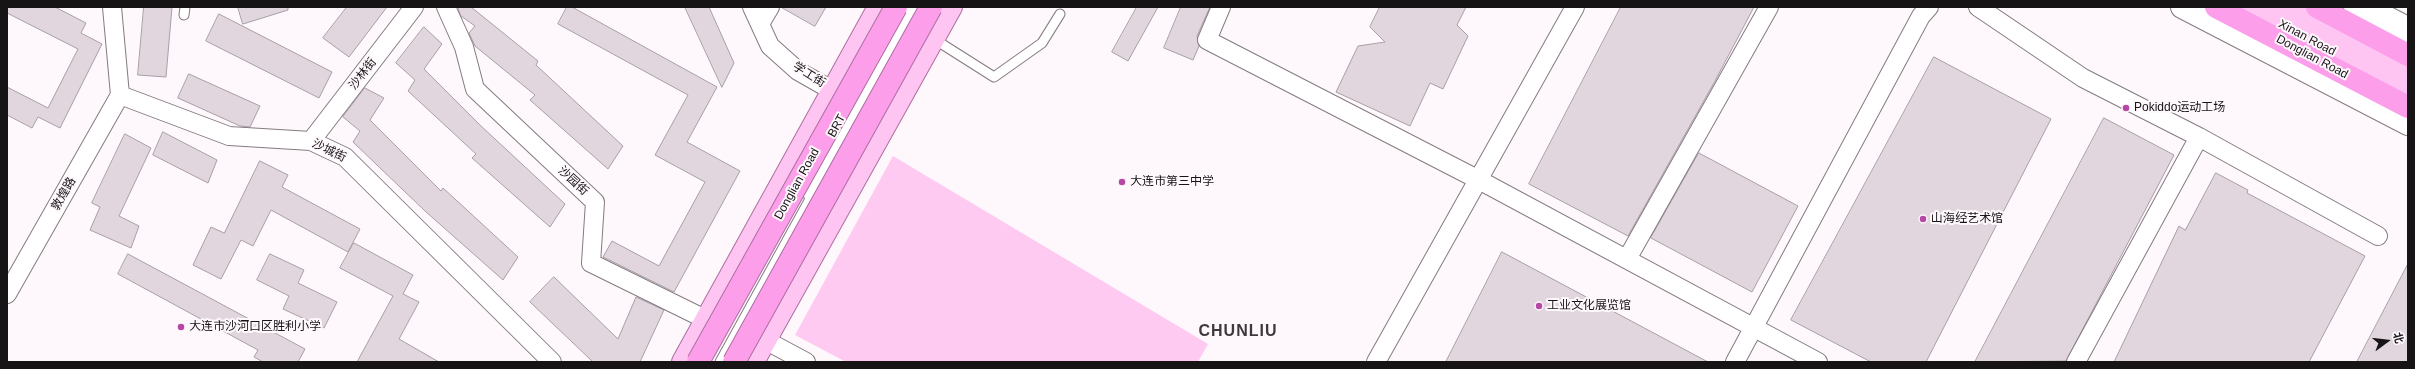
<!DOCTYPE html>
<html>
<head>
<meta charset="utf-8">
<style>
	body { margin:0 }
	#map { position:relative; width:2415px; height:369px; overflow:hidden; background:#fef8fc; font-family:Helvetica,"Noto Sans SC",sans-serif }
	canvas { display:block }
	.frame { position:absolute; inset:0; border:8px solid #171416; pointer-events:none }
	.north { position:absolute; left:2367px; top:321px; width:40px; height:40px; -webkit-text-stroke:3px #fef8fc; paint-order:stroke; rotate:75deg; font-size:11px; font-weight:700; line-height:16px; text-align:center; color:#171416 }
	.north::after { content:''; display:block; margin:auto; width:14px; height:18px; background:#171416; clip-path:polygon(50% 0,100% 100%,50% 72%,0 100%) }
</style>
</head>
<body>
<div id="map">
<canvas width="2415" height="369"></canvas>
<div class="frame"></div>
<div class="north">北</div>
</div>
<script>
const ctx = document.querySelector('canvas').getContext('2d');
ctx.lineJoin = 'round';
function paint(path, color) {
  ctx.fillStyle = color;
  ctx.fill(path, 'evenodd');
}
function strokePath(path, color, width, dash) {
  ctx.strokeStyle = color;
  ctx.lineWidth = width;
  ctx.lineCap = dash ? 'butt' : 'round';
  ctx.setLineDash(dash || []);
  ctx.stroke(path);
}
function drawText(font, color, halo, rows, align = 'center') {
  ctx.font = font + ' Helvetica,"Noto Sans SC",sans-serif';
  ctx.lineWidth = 4;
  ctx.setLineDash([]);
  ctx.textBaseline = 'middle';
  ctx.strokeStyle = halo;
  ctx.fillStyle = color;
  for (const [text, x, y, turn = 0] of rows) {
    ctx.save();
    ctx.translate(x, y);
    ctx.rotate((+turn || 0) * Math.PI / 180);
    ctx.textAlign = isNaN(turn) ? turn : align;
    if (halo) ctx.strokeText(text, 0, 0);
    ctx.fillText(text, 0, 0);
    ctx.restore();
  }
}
paint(new Path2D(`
	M 893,156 L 1208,344 L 1198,362 L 846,362 L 795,335 Z`), '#fecaf2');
const building = new Path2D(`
	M 7,7 L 55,7 L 86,23 L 81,33 L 102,44 L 60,128 L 38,117 L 32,128 L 7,115 L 7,87 L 48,108 L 78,49 L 7,13 Z
	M 144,7 L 172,7 L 166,77 L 138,75 Z
	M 238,7 L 288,7 L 288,10 L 243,24 Z
	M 347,7 L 387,7 L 349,57 L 323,38 Z
	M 458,7 L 471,7 L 538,61 L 536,65 L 623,146 L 608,169 L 530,100 L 535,95 L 475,46 L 469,33 L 475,26 L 461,16 Z
	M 567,7 L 572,7 L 717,87 L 687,142 L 740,171 L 674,292 L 603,257 L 612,241 L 659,266 L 705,182 L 655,155 L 688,95 L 558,24 Z
	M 685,7 L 709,7 L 734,63 L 722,87 Z
	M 781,7 L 826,7 L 815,26 Z
	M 1137,7 L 1158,7 L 1128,61 L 1112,52 Z
	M 1181,7 L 1210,7 L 1197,36 L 1199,46 L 1193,60 L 1164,48 Z
	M 1380,7 L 1466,7 L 1457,25 L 1468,36 L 1443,89 L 1430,83 L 1410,126 L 1336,92 L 1358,46 L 1385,42 L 1370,27 Z
	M 1621,7 L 1754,7 L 1715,81 L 1628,236 L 1529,184 Z
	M 219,14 L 332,72 L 319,98 L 206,41 Z
	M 424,27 L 442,44 L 424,69 L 481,126 L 565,204 L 550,227 L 472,158 L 476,154 L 408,91 L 415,80 L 396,63 Z
	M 1934,57 L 2051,119 L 1926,362 L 1871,362 L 1791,320 Z
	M 189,74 L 260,106 L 250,127 L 240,126 L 178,98 Z
	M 365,88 L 384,98 L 370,120 L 441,191 L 443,188 L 518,257 L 503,280 L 425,211 L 353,142 L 360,131 L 343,117 Z
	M 2104,118 L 2174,155 L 2066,361 L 1975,362 Z
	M 163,132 L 217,160 L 208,183 L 153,155 Z
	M 125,134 L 151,148 L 119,216 L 139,226 L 131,248 L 90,230 L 100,207 L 92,203 Z
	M 1699,153 L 1798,206 L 1752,292 L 1651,238 Z
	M 260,161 L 288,175 L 282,187 L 360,229 L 348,252 L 271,210 L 253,246 L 241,240 L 221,279 L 193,265 L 211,227 L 224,233 Z
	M 2216,173 L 2248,190 L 2247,193 L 2365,256 L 2309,362 L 2114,362 L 2179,226 L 2185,230 Z
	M 354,243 L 413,275 L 403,294 L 419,302 L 399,339 L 439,362 L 357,362 L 393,296 L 340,268 Z
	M 1502,252 L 1708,362 L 1446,362 Z
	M 128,254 L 305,349 L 298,362 L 263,362 L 254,357 L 258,350 L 118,274 Z
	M 270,254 L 304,270 L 298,283 L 337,302 L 324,328 L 283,309 L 289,296 L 257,280 Z
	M 2408,264 L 2408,362 L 2357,362 Z
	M 554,277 L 618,339 L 636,297 L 664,310 L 640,362 L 593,362 L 530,302 Z`);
paint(building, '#e1d6de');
strokePath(building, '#a89ea5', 1);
const lane = new Path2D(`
	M 2381,7 L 2408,21
	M 184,15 L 185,7
	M 934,39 L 994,77 L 1042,43 L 1060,14
	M 807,194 L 909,7
	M 720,362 L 916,7`);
const street = new Path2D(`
	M 112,7 L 120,95 L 229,136 L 311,141 L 345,157 L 552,362
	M 446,7 L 464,47 L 475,89 L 595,202 L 591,263 L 707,320
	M 752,7 L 770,46 L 798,71 L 856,104 L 883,122
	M 1221,7 L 1207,40 L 1479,180 L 1818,362
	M 1978,7 L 2083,78 L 2199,137 L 2378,236
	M 760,24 L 770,7
	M 311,141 L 414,7
	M 1627,259 L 1769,7
	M 7,294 L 120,95
	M 765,340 L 806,362
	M 1376,362 L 1575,7
	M 1735,362 L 1921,16 L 1929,7
	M 2076,362 L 2199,137`);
const secondary = new Path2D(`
	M 2182,7 L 2408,124
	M 2355,7 L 2408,35`);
const primary = new Path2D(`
	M 2249,7 L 2408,91
	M 2283,7 L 2408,73
	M 683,362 L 879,7
	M 753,362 L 951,7`);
const highway = new Path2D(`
	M 2216,7 L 2408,107
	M 2317,7 L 2408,55`);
strokePath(lane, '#857b82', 11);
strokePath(street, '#857b82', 20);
strokePath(secondary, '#857b82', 24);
strokePath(primary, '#ac6ea0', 24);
strokePath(highway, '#ac6ea0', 24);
strokePath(lane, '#fff', 9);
strokePath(street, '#fff', 18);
strokePath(secondary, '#fff', 22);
strokePath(primary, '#fec5f2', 22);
strokePath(highway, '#fd9eea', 22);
const highwayBridge = new Path2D(`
	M 698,362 L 896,7
	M 734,362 L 931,7`);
strokePath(highwayBridge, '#ac6ea0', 24, []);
strokePath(highwayBridge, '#fd9eea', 22);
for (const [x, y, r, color] of [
	[2126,108,4,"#b647a5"],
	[1122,182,4,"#b647a5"],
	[1923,219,4,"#b647a5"],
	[1539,306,4,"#b647a5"],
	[181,327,4,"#b647a5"]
]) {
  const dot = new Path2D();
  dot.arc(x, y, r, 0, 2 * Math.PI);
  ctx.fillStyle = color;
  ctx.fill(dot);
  strokePath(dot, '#fef8fc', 1.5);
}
drawText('12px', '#171416', '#fef8fc', [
	["Xinan Road",2307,38,28],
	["Donglian Road",2312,57,28],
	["沙林街",363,74,-52],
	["学工街",809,75,32],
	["BRT",837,126,-61],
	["沙城街",329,151,26],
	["沙园街",573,181,43],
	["Donglian Road",797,184,-61],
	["敦煌路",64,194,-60]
]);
drawText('12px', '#171416', '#fef8fc', [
	["Pokiddo运动工场",2134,108],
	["大连市第三中学",1130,182],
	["山海经艺术馆",1931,219],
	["工业文化展览馆",1547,306],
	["大连市沙河口区胜利小学",189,327]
], 'left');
ctx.letterSpacing = '1px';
drawText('bold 16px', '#40383e', '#fef8fc', [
	["CHUNLIU",1238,332]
]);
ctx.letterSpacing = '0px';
</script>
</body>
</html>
